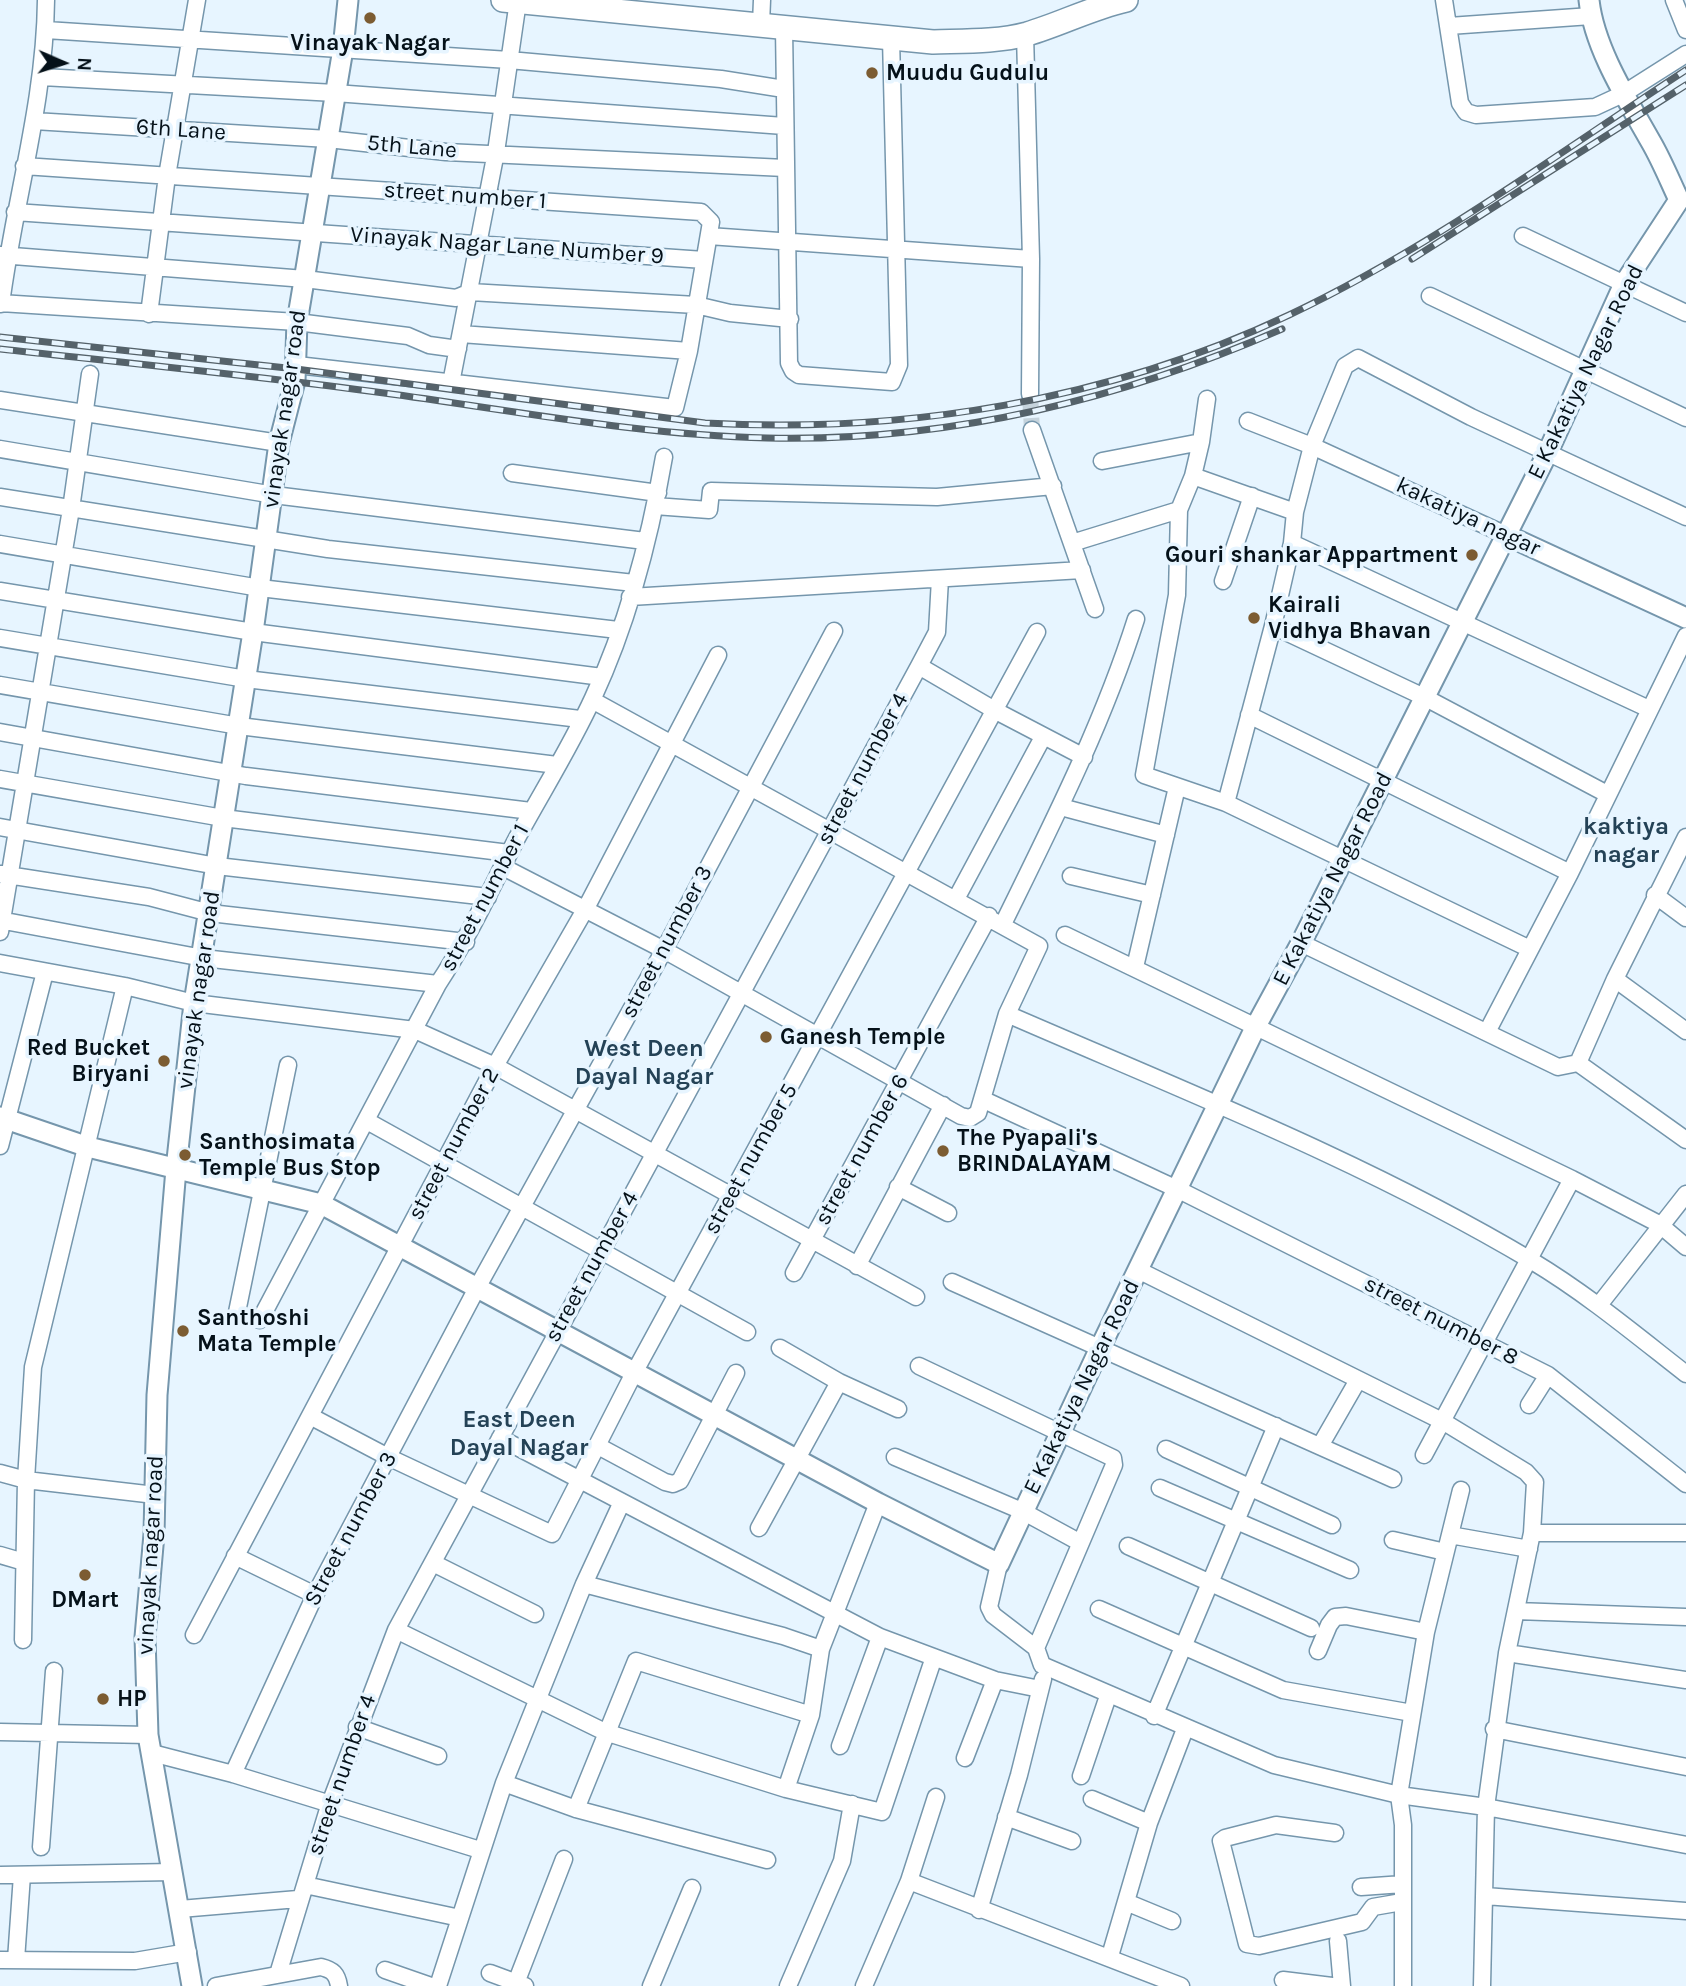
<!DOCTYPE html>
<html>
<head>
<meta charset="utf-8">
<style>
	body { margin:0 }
	#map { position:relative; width:1686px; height:1986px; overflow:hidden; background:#e7f5ff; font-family:Karla,sans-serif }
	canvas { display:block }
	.north { position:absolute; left:28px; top:28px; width:70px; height:70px; -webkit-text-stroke:5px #e7f5ff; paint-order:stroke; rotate:93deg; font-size:19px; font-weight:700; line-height:28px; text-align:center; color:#051119 }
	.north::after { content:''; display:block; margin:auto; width:24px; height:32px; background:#051119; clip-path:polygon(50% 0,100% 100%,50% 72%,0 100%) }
</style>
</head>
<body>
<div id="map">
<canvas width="1686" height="1986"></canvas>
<div class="north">N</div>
</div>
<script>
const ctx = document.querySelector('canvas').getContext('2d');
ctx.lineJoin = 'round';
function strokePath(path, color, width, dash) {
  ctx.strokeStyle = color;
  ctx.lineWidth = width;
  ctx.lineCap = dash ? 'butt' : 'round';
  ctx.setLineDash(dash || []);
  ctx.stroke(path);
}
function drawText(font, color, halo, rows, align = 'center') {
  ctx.font = font + ' Karla,sans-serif';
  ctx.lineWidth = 7;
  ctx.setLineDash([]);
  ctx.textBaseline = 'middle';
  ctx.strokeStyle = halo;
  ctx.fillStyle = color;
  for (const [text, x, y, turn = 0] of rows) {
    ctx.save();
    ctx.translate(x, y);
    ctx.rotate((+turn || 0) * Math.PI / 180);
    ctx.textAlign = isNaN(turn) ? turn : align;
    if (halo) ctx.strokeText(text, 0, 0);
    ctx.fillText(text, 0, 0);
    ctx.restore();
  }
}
strokePath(new Path2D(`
	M 1030,394 L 1032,430`), '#c5d3dc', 16, [16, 8]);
const minor = new Path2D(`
	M 1444,0 L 1460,103 L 1466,112 L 1476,115 L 1595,107 L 1623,94 L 1686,54
	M 1674,0 L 1686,30
	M 761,24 L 762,0
	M 1449,26 L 1591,16
	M 784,28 L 789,363 L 793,371 L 799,375 L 892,382 L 899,365 L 891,38
	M 46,30 L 509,60 L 721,79 L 784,89
	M 1025,34 L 1031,259 L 1030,394
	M 42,77 L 335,93 L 784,126
	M 34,121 L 328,139 L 446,152 L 785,168
	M 24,166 L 701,212 L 711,222 L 689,351 L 675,408 L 297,365
	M 15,212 L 704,260
	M 709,236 L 1031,259
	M 1523,236 L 1686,313
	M 0,255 L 305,279 L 456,298 L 470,292 L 696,305 L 730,313 L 790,319
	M 1430,296 L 1686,418
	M 0,303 L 297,322 L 408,336 L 429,345 L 458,349
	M 1,304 C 14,202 45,103 46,0
	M 149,314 L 167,176 L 197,0
	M 461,334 L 689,351
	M 451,383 L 496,152 L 518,1
	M 0,400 L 279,443
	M 1248,421 L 1312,446 L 1506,535
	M 1032,430 L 1095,609
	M 1201,442 L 1207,399
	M 0,449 L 274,495 L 645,541
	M 1102,461 L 1201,442 L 1193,476 L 1179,510 L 1177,595 L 1144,775 L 1226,803 L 1530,949
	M 512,473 L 658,493
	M 1193,476 L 1295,512
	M 0,497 L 328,549 L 634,583
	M 655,506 L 709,510 L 711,491 L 937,497 L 1053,486
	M 1072,543 L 1179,510
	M 1292,543 L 1649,709
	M 0,544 L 260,588 L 618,630
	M 1223,581 L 1252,496
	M 0,591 L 253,632 L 602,677
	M 630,597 L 1082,570
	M 1273,626 L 1424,697 L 1607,794
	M 0,638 L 246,679 L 580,719
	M 919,666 L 996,711 L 1084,757
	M 0,685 L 239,726 L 557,765
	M 1249,715 L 1570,873
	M 0,732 L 246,776 L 531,811
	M 0,779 L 223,818 L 509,853
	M 1226,803 L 1273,626 L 1292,543 L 1295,512 L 1312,446 L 1345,366 L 1358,358 L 1471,417 L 1686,517
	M 1061,807 L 1166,835
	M 0,827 L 217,866 L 488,897
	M 503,867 L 664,950 L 961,1116 L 970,1118 L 978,1113 L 1007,1014 L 1039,946 L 592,700
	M 1,874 L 149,897 L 210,913 L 466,942
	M 1071,876 L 1152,895
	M 1655,895 L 1686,918
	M 956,899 L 1043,737
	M 0,920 L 203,958 L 438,984
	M 1003,924 C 1052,824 1102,726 1136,619
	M 0,932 L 71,509 L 90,374
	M 1065,935 L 1572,1179 L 1659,1224 L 1686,1247
	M 1301,943 L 1558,1067 L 1578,1063 L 1686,1140
	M 0,963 L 125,986 L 194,1003 L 415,1030 L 495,1066 L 916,1297
	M 1135,967 L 1177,787
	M 1615,979 L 1686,1031
	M 1007,1014 C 1184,1091 1366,1162 1532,1261 C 1587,1294 1636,1335 1686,1374
	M 1487,1032 L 1570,873 L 1686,636
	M 1578,1063 L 1615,979 L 1686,837
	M 984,1100 L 1177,1189 L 1548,1375 L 1686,1484
	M 367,1121 L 747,1332
	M 0,1146 L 45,972
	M 898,1187 L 948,1213
	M 857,1266 L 943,1105
	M 1138,1270 L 1444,1422 L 1526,1472 L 1535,1482 L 1532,1533 L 1507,1653 L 1486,1807 L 1482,1986
	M 794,1273 L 989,916
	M 952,1282 L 1393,1479
	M 1599,1305 L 1686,1194
	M 236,1317 L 288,1065
	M 260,1320 L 438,984 C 469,937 491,888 517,838 C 542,792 571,746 593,698 C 628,623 650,538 664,457
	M 780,1348 L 839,1382
	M 919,1366 L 1113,1458 L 1114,1465 L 1036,1648
	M 1529,1405 L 1548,1375
	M 310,1416 L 388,1457 L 552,1534 L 634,1373 L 1037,632
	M 500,1438 L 880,1637 L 995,1680 L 1040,1689
	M 598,1446 L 665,1482 L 673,1484 L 680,1481 L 736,1373
	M 1320,1446 L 1358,1380
	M 1166,1449 L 1332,1525
	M 1424,1455 L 1572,1179
	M 895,1457 L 1022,1511 L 1079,1542
	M 0,1473 L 26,1480 L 155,1495
	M 1160,1488 L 1350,1570
	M 759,1528 L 839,1382 L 898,1409
	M 1532,1533 L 1686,1533
	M 1450,1535 L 1529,1549
	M 1393,1540 L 1445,1552
	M 1128,1546 L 1311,1628
	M 0,1555 L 24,1562
	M 235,1556 L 315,1595
	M 433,1563 L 535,1614
	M 999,1564 L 989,1607 L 993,1615 L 1036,1648 L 1042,1665 L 1274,1765 L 1399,1795 L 1486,1807 L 1686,1845
	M 584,1584 L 783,1636 L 821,1649
	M 1099,1609 L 1283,1690 L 1412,1713
	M 1516,1611 L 1686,1617
	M 396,1630 L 605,1732 L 786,1789 L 882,1812 L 934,1657
	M 194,1635 L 495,1066 L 586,908 L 718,655
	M 23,1640 L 26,1480 L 33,1367 L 125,986
	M 1318,1651 L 1329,1625 L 1335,1617 L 1346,1616 L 1426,1632
	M 1507,1653 L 1686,1680
	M 1154,1716 L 1276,1426
	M 357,1727 L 438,1756
	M 1494,1729 L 1686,1767
	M 0,1732 L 148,1735
	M 840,1746 L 880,1637
	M 152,1753 L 233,1774 L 480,1850
	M 965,1758 L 995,1680
	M 233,1774 L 315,1595 L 477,1288 L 664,950 L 834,631
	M 1081,1776 L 1108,1696
	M 504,1783 L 576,1809 L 767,1860
	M 786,1789 L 811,1715 L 821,1649 L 878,1503
	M 1092,1799 L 1149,1823
	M 576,1809 L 636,1661 L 811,1715
	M 1006,1817 L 1072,1841
	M 1335,1833 L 1276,1825 L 1225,1838 L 1221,1841 L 1247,1944 L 1259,1946 L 1362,1922 L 1373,1907 L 1402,1902
	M 41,1847 L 54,1671
	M 0,1875 L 173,1872
	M 909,1881 L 1181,1986
	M 305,1885 L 460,1918
	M 1361,1887 L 1403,1884
	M 1485,1896 L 1686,1911
	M 1126,1902 L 1172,1921
	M 180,1909 L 298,1899
	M 979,1910 L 1019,1775 L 1043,1679
	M 1338,1941 L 1342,1986
	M 1110,1956 L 1149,1823 L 1185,1729
	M 0,1960 L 135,1961 L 188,1952
	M 16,1960 L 22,1875
	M 385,1970 L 431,1986
	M 490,1973 L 525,1986
	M 278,1974 L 329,1806 L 396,1630 L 919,666 L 937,632 L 940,579
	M 1283,1980 L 1332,1986
	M 516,1983 L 564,1859
	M 216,1986 L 321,1967 C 333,1970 337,1974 339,1986
	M 438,1986 L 504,1783 L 584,1584 L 621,1504
	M 651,1986 L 692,1888
	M 788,1986 L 842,1861 L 852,1804
	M 864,1986 L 909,1881 L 936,1797
	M 1403,1986 L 1403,1825 L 1399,1795 L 1426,1632 L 1461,1490`);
const tertiary = new Path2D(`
	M 1506,535 L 1686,618
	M 0,1117 L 88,1147 L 321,1204 L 878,1503 L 999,1564 L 1099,1350 L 1256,1026 L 1301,943 L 1548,452 L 1624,284 L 1679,200 C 1670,181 1662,161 1651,142 C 1628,101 1594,48 1589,0
	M 192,1986 L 148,1735 L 145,1637 L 154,1534 L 157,1395 L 176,1169 L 194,1003 L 253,632 L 279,443 L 295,381 L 297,322 L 343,49 L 348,0`);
const secondary = new Path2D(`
	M 503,0 L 933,42 C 964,41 997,42 1027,34 C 1061,24 1091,8 1126,0`);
strokePath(minor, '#7596ac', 19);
strokePath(tertiary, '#7596ac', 23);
strokePath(secondary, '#7596ac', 26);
strokePath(minor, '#fff', 16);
strokePath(tertiary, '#fff', 19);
strokePath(secondary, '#fff', 23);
const rail = new Path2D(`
	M 1412,259 L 1686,85
	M 0,337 L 296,369 L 705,423 C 905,434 1107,401 1289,315 C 1429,249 1557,154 1686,70
	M 0,349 C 128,363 256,376 384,393 C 511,410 639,435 767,438 C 946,442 1120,400 1282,329`);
strokePath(rail, '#55626a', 7);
strokePath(rail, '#e7f5ff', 4.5, [13]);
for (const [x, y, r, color] of [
	[370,18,7,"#7c5c32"],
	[872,73,7,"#7c5c32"],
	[1472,555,7,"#7c5c32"],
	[1254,618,7,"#7c5c32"],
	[766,1037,7,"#7c5c32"],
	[164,1061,7,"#7c5c32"],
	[943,1151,7,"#7c5c32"],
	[185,1155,7,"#7c5c32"],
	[183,1331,7,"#7c5c32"],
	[85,1575,7,"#7c5c32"],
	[103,1699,7,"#7c5c32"]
]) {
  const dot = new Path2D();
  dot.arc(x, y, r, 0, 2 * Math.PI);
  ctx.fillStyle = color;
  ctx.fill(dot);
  strokePath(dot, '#e7f5ff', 2.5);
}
drawText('bold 23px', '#051119', '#e7f5ff', [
	["Vinayak Nagar",370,43,"center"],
	["Muudu Gudulu",886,73],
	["Gouri shankar Appartment",1458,555,"right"],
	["Kairali",1268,605],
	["Vidhya Bhavan",1268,631],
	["Ganesh Temple",780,1037],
	["Red Bucket",150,1048,"right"],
	["Biryani",150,1074,"right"],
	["The Pyapali's",957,1138],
	["BRINDALAYAM",957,1164],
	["Santhosimata",199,1142],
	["Temple Bus Stop",199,1168],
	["Santhoshi",197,1318],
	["Mata Temple",197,1344],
	["DMart",85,1600,"center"],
	["HP",117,1699]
], 'left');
drawText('23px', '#051119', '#e7f5ff', [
	["6th Lane",181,130,4],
	["5th Lane",412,147,5],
	["street number 1",465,196,4],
	["Vinayak Nagar Lane Number 9",507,246,4],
	["E Kakatiya Nagar Road",1586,372,-64],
	["vinayak nagar road",285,409,-82],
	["kakatiya nagar",1468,517,25],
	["street number 4",863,769,-62],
	["E Kakatiya Nagar Road",1333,879,-63],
	["street number 1",485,898,-62],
	["street number 3",667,942,-62],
	["vinayak nagar road",199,990,-82],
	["street number 2",454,1144,-62],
	["street number 6",862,1150,-61],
	["street number 5",751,1159,-61],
	["street number 4",592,1267,-61],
	["street number 8",1441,1321,27],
	["E Kakatiya Nagar Road",1082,1387,-64],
	["Street number 3",351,1529,-62],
	["vinayak nagar road",151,1555,-87],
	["street number 4",342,1775,-71]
]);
drawText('bold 24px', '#244256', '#e7f5ff', [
	["kaktiya",1626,827],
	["nagar",1626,855],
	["West Deen",644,1049],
	["Dayal Nagar",644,1077],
	["East Deen",519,1420],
	["Dayal Nagar",519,1448]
]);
</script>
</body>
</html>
